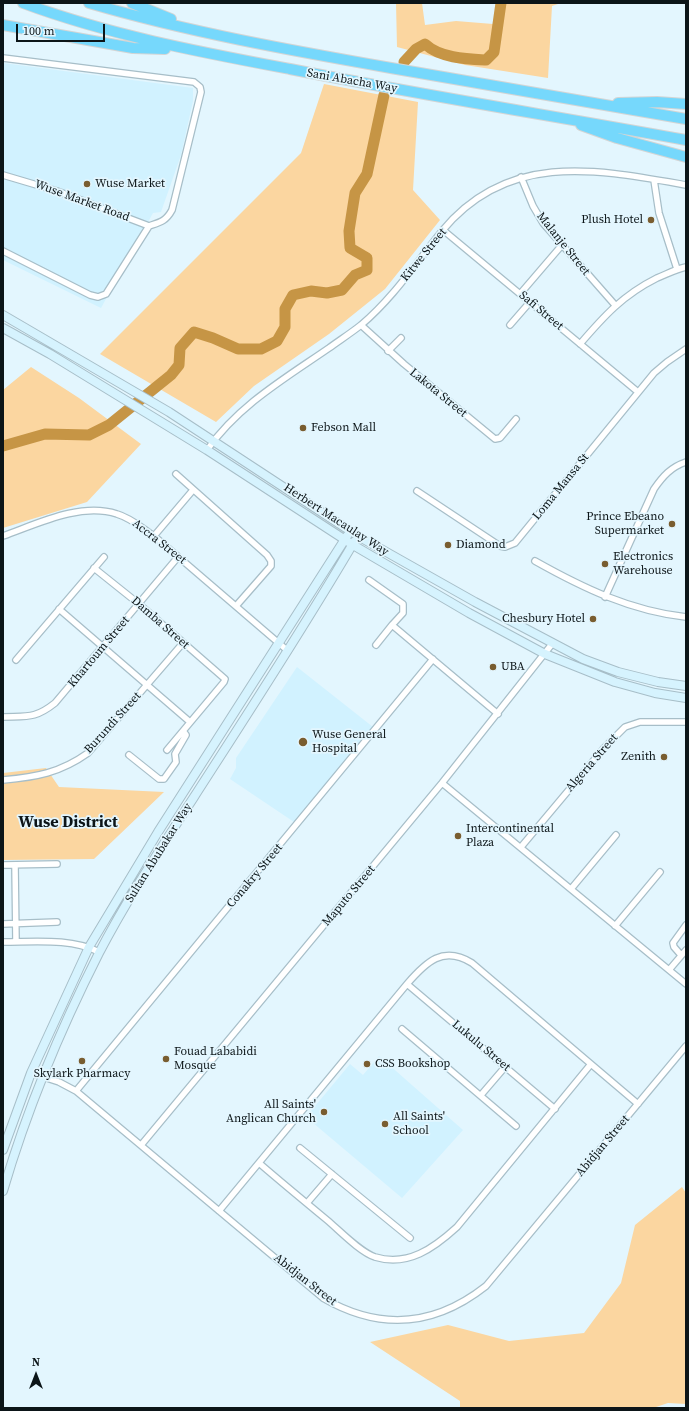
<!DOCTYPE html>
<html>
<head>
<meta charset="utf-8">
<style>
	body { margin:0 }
	#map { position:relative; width:689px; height:1411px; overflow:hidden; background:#e3f6fe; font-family:"Source Serif 4",serif }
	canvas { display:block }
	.frame { position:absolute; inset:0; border:4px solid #0c1518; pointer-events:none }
	.north { position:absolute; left:16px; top:1355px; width:40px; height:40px; -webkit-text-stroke:3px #e3f6fe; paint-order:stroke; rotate:0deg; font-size:11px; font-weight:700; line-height:16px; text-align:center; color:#0c1518 }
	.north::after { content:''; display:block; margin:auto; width:14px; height:18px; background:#0c1518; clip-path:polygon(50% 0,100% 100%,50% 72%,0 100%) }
	.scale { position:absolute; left:16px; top:24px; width:89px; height:18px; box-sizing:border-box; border:2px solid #0c1518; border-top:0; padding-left:5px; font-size:12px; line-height:14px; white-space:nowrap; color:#0c1518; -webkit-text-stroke:3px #e3f6fe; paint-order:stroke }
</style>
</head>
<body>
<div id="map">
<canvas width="689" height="1411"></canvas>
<div class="frame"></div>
<div class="north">N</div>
<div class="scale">100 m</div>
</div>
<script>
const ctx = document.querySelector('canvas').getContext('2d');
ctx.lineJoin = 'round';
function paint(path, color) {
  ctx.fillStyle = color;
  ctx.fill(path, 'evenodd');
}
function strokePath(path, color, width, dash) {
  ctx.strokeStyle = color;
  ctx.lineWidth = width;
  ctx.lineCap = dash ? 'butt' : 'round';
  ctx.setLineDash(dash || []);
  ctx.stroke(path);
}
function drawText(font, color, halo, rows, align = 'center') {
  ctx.font = font + ' "Source Serif 4",serif';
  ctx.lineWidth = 3.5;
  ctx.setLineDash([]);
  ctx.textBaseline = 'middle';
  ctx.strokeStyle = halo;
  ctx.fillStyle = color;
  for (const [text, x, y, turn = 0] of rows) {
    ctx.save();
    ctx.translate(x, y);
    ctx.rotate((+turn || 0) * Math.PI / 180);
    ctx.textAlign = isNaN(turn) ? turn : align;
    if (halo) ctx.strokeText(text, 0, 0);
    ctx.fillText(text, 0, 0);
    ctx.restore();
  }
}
paint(new Path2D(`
	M 3,63 L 193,88 L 193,101 L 181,155 L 161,212 L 153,213 L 101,308 L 3,260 Z
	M 297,667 L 373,727 L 294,822 L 230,779 L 236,768 L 236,758 Z
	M 379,1056 L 463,1130 L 402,1198 L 306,1117 L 350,1064 L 363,1075 Z`), '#d1f2ff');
paint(new Path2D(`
	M 396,3 L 422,3 L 425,25 L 456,21 L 493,24 L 498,3 L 561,3 L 552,6 L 548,78 L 465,65 L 397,47 Z
	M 324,84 L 418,102 L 413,190 L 440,220 L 385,289 L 329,334 L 254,386 L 216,422 L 100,354 L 301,153 Z
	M 31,367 L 79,398 L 141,444 L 87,502 L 3,528 L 3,390 Z
	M 46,768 L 59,787 L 164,792 L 94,859 L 3,860 L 3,773 Z
	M 682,1187 L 686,1193 L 686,1404 L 668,1403 L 653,1408 L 460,1408 L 460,1401 L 370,1342 L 448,1325 L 509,1341 L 584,1333 L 621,1283 L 635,1225 Z`), '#fbd6a0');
strokePath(new Path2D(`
	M 404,62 L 416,49 L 425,44 C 440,58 466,59 486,60 L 494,52 L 501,3
	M 3,446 L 45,434 L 89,435 L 109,425 L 171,375 L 179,365 L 180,348 L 194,332 L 213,338 L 238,349 L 261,349 L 277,341 L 285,327 L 285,309 L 293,295 L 311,291 L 327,293 L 342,290 L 355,275 L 367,270 L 367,258 L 350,248 L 349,231 L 355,193 L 367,174 L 384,95`), '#c69545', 11);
const street = new Path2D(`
	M 3,58 L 194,82 L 200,87 L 201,92 L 172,210 C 166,221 161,222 149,226 L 57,191 L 3,175
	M 521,177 L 533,206 L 543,223 L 615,305
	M 654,180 L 659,213 L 677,269
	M 443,230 L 638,392
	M 3,251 L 90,295 L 98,297 L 106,294 L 149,226
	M 520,294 L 562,245
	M 361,325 L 404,364 L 495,439 L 500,438 L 516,419
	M 510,325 L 530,302
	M 580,344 C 604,316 623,295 657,278 C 667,274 676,269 686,267
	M 388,351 L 401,338
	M 207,450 C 239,405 284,379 329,348 C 340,340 351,333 361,325 C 393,298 416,263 442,231 C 508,151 596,169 686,185
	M 176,474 L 267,555 L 271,561 L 271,566 L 236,606
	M 417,491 L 500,546 L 505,547 L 515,543 L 654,373 L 667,362 L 686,349
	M 3,536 C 37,524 80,502 117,514 C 131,518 142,528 154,536 L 288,651
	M 154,536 L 193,490
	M 535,561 C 583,588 631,611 686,617
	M 94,568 L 139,604 L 225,679 L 224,682 L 167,750
	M 369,580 L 403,604 L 403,613 L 392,625
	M 605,597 L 654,489 C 663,476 671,467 686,462
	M 59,609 L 190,722
	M 376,645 L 392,625 L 498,714
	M 16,660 L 104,557
	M 3,717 C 27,716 35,719 55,703 L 178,557
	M 129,755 L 159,779 L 164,779 L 176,762 L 175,754 L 186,735 L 183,731
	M 3,780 C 36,777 60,773 88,753 L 183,643
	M 442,783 L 686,984
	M 521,847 L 604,748 L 625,727 L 640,722 L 686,722
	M 3,865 L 57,864
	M 15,865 L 16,942
	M 571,889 L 616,835
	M 3,924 L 57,922
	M 615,926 L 660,872
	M 3,942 C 35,942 71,938 99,952
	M 681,955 L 674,947 L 673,943 L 686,925
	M 669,970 L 686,950
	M 407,984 L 555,1109
	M 402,1029 L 516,1126
	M 31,1073 L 59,1082 L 76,1091 L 323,1298 C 380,1331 434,1327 486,1286 L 686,1046
	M 76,1091 L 433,659
	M 481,1095 L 505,1067
	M 142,1144 L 442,783 L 552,644
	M 300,1148 L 410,1238
	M 259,1163 C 281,1182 304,1201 327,1220 C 340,1231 360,1252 375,1257 C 408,1267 434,1248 457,1227 L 591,1064
	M 307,1203 L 332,1174
	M 219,1211 L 407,984 C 426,962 443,945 472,963 L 638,1104`);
const secondary = new Path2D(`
	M 3,315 L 169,412 L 358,536 L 475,602 L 583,659 L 618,672 L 658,682 L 686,686
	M 3,328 L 50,354 L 207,450 L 353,545 L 469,613 L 545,654 L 615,682 L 655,693 L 686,698
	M 3,1150 L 31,1073 L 89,947 L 158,832 L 347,536
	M 3,1191 C 27,1109 60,1030 99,953 C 127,899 161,848 194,797 C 248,713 303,629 354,542`);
const highway = new Path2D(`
	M 23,3 C 109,35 200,52 290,69 C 422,95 554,116 686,140
	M 89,3 C 188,32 289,50 391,68 C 489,85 588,102 686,119
	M 132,3 L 171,19
	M 3,25 L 133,48 L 165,49
	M 618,103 L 657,102 L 686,104
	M 581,125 L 617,138 L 686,157`);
strokePath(street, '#a7bec8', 8);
strokePath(secondary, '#a7bec8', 10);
strokePath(highway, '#d3d5d5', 12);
strokePath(street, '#fff', 5.5);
strokePath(secondary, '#d6f3fe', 8);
strokePath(highway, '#76d8fc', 10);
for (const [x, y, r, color] of [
	[87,184,4,"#795d30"],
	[651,220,4,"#795d30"],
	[303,428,4,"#795d30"],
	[672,524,4,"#795d30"],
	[448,545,4,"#795d30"],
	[605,564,4,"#795d30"],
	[593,619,4,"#795d30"],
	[493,667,4,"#795d30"],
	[303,742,5,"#795d30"],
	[664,757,4,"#795d30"],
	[458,836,4,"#795d30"],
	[166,1059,4,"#795d30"],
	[82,1061,4,"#795d30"],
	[367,1064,4,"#795d30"],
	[324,1112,4,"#795d30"],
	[385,1124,4,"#795d30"]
]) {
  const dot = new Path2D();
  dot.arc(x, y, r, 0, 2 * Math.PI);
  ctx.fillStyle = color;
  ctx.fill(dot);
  strokePath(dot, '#e3f6fe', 1.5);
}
drawText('12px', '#0c1518', '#e3f6fe', [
	["Sani Abacha Way",352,81,10],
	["Wuse Market Road",82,201,20],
	["Malanje Street",563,244,51],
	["Kitwe Street",424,255,-51],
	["Safi Street",541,311,40],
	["Lakota Street",438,393,39],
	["Loma Mansa St",561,487,-51],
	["Herbert Macaulay Way",336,520,33],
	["Accra Street",159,542,38],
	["Damba Street",160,623,41],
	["Khartoum Street",99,652,-50],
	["Burundi Street",113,723,-48],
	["Algeria Street",592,763,-49],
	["Sultan Abubakar Way",159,853,-58],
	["Conakry Street",255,876,-50],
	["Maputo Street",349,896,-50],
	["Lukulu Street",481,1046,40],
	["Abidjan Street",603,1146,-50],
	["Abidjan Street",305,1280,38]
]);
drawText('12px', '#0c1518', '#e3f6fe', [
	["Wuse Market",95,184],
	["Plush Hotel",643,220,"right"],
	["Febson Mall",311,428],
	["Prince Ebeano",664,517,"right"],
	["Supermarket",664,531,"right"],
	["Diamond",456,545],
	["Electronics",613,557],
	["Warehouse",613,571],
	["Chesbury Hotel",585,619,"right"],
	["UBA",501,667],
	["Wuse General",312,735],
	["Hospital",312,749],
	["Zenith",656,757,"right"],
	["Intercontinental",466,829],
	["Plaza",466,843],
	["Fouad Lababidi",174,1052],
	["Mosque",174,1066],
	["CSS Bookshop",375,1064],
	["Skylark Pharmacy",82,1074,"center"],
	["All Saints'",316,1105,"right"],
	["Anglican Church",316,1119,"right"],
	["All Saints'",393,1117],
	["School",393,1131]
], 'left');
drawText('bold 16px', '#0c1518', '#e3f6fe', [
	["Wuse District",68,823]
]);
</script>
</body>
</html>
